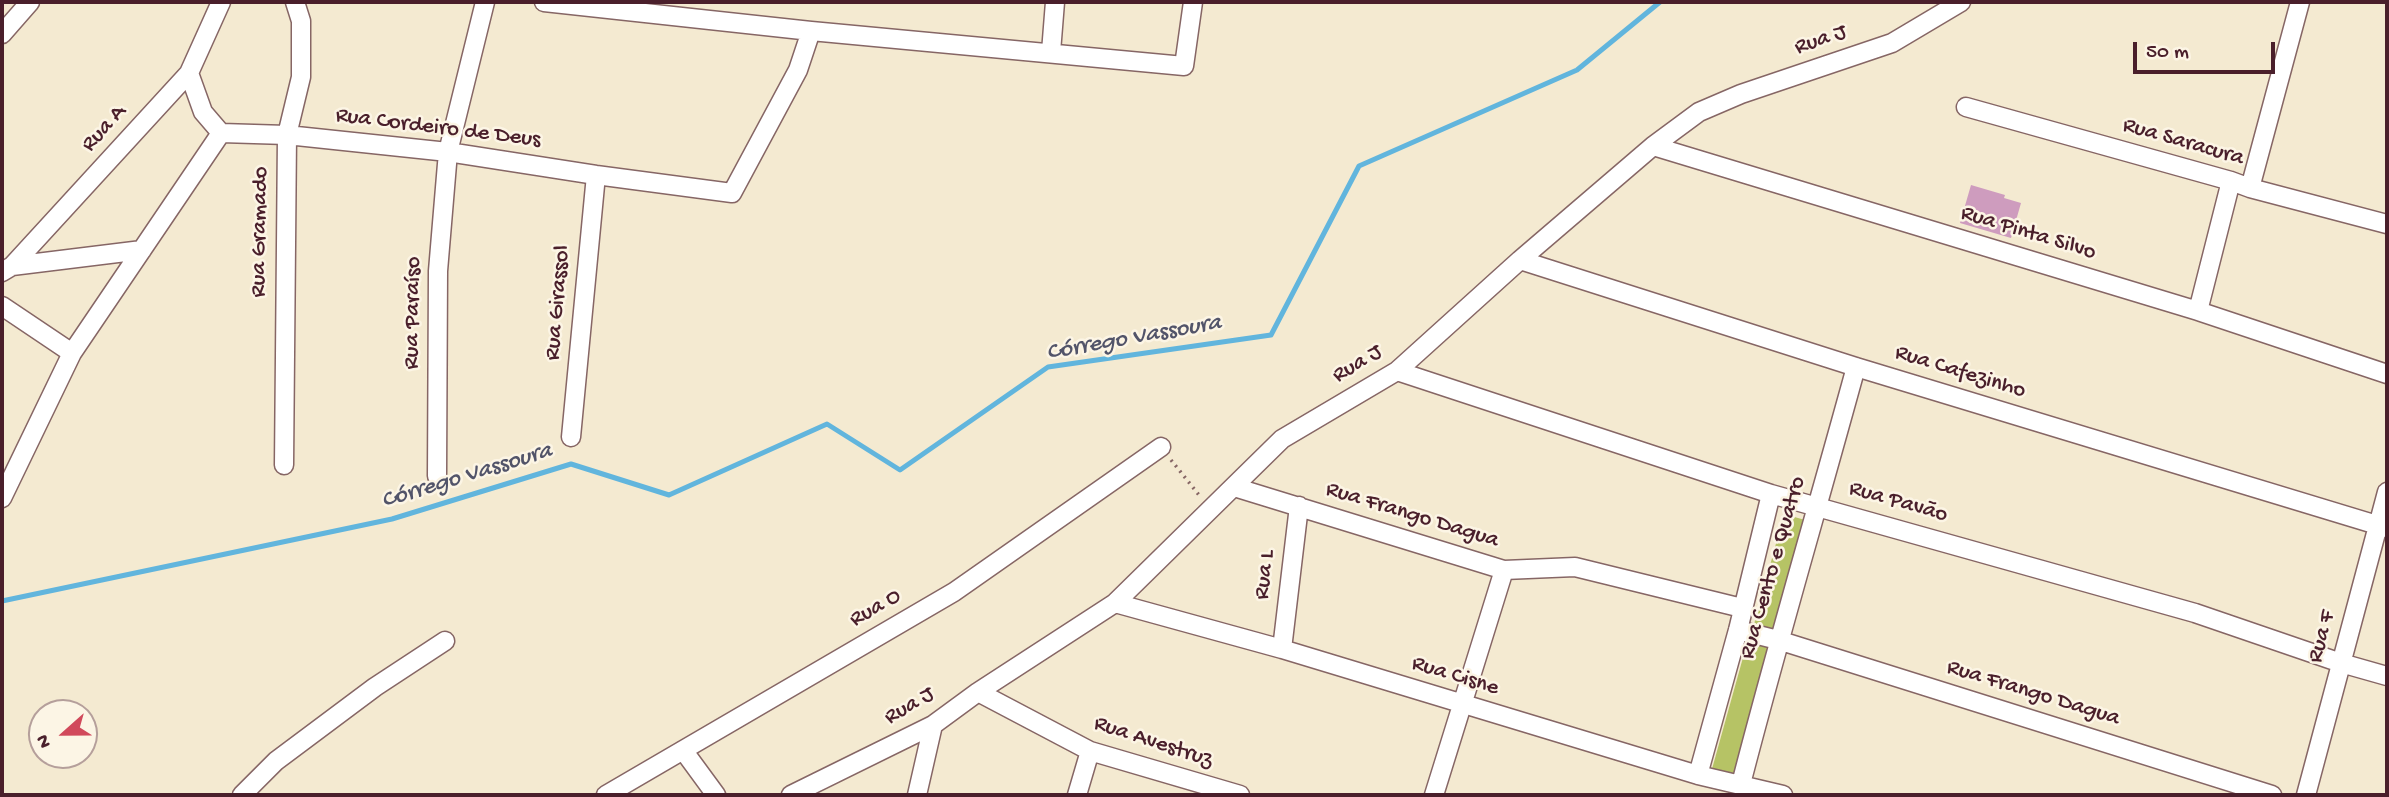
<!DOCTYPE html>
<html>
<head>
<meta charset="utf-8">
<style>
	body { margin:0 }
	#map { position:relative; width:2389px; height:797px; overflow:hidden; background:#f4ead1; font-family:"Gochi Hand",sans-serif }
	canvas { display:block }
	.frame { position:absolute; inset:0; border:4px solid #4a1f2b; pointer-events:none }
	.north { position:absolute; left:28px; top:699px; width:70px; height:70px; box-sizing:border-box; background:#fcf5e5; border:2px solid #b59f9b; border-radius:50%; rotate:249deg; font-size:19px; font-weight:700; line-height:28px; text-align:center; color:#4a1f2b }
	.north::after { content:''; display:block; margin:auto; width:24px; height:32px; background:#d1495b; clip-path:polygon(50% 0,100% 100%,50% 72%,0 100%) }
	.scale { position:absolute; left:2133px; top:42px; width:142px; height:32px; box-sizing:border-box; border:4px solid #4a1f2b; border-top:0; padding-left:9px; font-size:21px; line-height:24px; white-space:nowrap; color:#4a1f2b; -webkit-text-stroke:5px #fcf5e5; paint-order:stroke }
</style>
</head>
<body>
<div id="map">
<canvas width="2389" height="797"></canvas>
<div class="frame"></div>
<div class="north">N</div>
<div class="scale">50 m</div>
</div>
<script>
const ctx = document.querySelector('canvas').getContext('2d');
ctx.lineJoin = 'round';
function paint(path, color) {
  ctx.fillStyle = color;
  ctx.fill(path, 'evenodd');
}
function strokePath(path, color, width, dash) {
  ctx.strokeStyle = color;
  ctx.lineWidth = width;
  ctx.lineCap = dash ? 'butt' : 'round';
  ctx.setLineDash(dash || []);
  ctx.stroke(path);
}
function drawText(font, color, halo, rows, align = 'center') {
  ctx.font = font + ' "Gochi Hand",sans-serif';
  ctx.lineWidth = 5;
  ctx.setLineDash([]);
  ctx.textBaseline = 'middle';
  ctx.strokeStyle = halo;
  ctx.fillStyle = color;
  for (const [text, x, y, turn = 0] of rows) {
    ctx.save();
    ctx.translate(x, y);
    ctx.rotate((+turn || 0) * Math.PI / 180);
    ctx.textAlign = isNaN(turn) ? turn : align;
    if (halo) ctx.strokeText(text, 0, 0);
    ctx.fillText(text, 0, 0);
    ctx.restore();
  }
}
paint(new Path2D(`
	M 1784,514 L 1805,520 L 1774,634 L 1753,628 Z
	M 1749,636 L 1770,642 L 1734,775 L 1712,769 Z`), '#b6c365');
strokePath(new Path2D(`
	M 2,601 L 392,519 L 571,464 L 669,495 L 827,424 L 900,470 L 1048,367 L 1271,335 L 1359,166 L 1577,70 L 1660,2`), '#61b5dd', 5);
paint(new Path2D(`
	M 1971,185 L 2005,195 L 2004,198 L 2021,203 L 2011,238 L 1960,223 Z`), '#ce9cbe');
const street = new Path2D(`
	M 544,2 L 811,31 L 1184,66 L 1193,2
	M 2,34 L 30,2
	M 1051,52 L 1055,2
	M 189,73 L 203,112 L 221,133
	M 1966,107 L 2231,181 L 2250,188 L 2387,224
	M 1653,146 L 2198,311 L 2387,374
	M 2250,188 L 2300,2
	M 1520,260 L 1856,367 L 2387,528
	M 12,266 L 142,250
	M 2,272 L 12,266 L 189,73 L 221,2
	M 2,306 L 72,353
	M 2198,311 L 2231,181
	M 1397,371 L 1771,494 L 2195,613 L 2341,663 L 2387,676
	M 571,437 L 596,175
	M 284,465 L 287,135 L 301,77 L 301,21 L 295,2
	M 437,476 L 438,271 L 448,152 L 485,2
	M 1234,487 L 1504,570 L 1575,567 L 1742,608
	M 2,498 L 72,353 L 221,133 L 287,135 L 448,152 L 596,175 L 732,193 L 798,70 L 811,31
	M 1115,603 L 1282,649 L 1698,775 L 1783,795
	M 1738,630 L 1778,640 L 2272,795
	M 1282,649 L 1299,506
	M 978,692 L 1090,751 L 1240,795
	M 683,750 L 716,795
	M 1698,775 L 1738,630 L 1771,494
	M 1741,784 C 1777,644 1818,506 1856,367
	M 242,795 L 276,761 L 375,687 L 445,641
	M 606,795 L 954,592 L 1161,447
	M 791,795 L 933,725 L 978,692 L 1115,603 L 1282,439 L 1397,371 L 1520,260 L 1653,146 L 1699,112 L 1741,94 L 1892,43 L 1961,2
	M 917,795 L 933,725
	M 1077,795 L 1090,751
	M 1434,795 L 1504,570
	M 2306,795 L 2387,492`);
strokePath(street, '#866665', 21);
strokePath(new Path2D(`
	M 1171,460 L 1199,495`), '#866665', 3.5, [2, 5]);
strokePath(street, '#fff', 18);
drawText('23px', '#4a1f2b', '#fcf5e5', [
	["Rua J",1821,41,-19],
	["Rua A",105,129,-48],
	["Rua Cordeiro de Deus",438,129,7],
	["Rua Saracura",2183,143,16],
	["Rua Gramado",261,232,-89],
	["Rua Pinta Silvo",2028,234,17],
	["Rua Girassol",559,303,-85],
	["Rua Paraíso",414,313,-89],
	["Rua J",1358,365,-31],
	["Rua Cafezinho",1960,373,17],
	["Rua Pavão",1898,503,16],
	["Rua Frango Dagua",1412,516,17],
	["Rua Cento e Quatro",1774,568,-74],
	["Rua L",1266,575,-83],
	["Rua O",876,609,-30],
	["Rua F",2323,637,-75],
	["Rua Cisne",1455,677,17],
	["Rua Frango Dagua",2033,694,17],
	["Rua J",910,707,-30],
	["Rua Avestruz",1153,743,18]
]);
drawText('italic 24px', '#525469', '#fcf5e5', [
	["Córrego Vassoura",1134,339,-10],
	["Córrego Vassoura",467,477,-17]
]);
</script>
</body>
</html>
